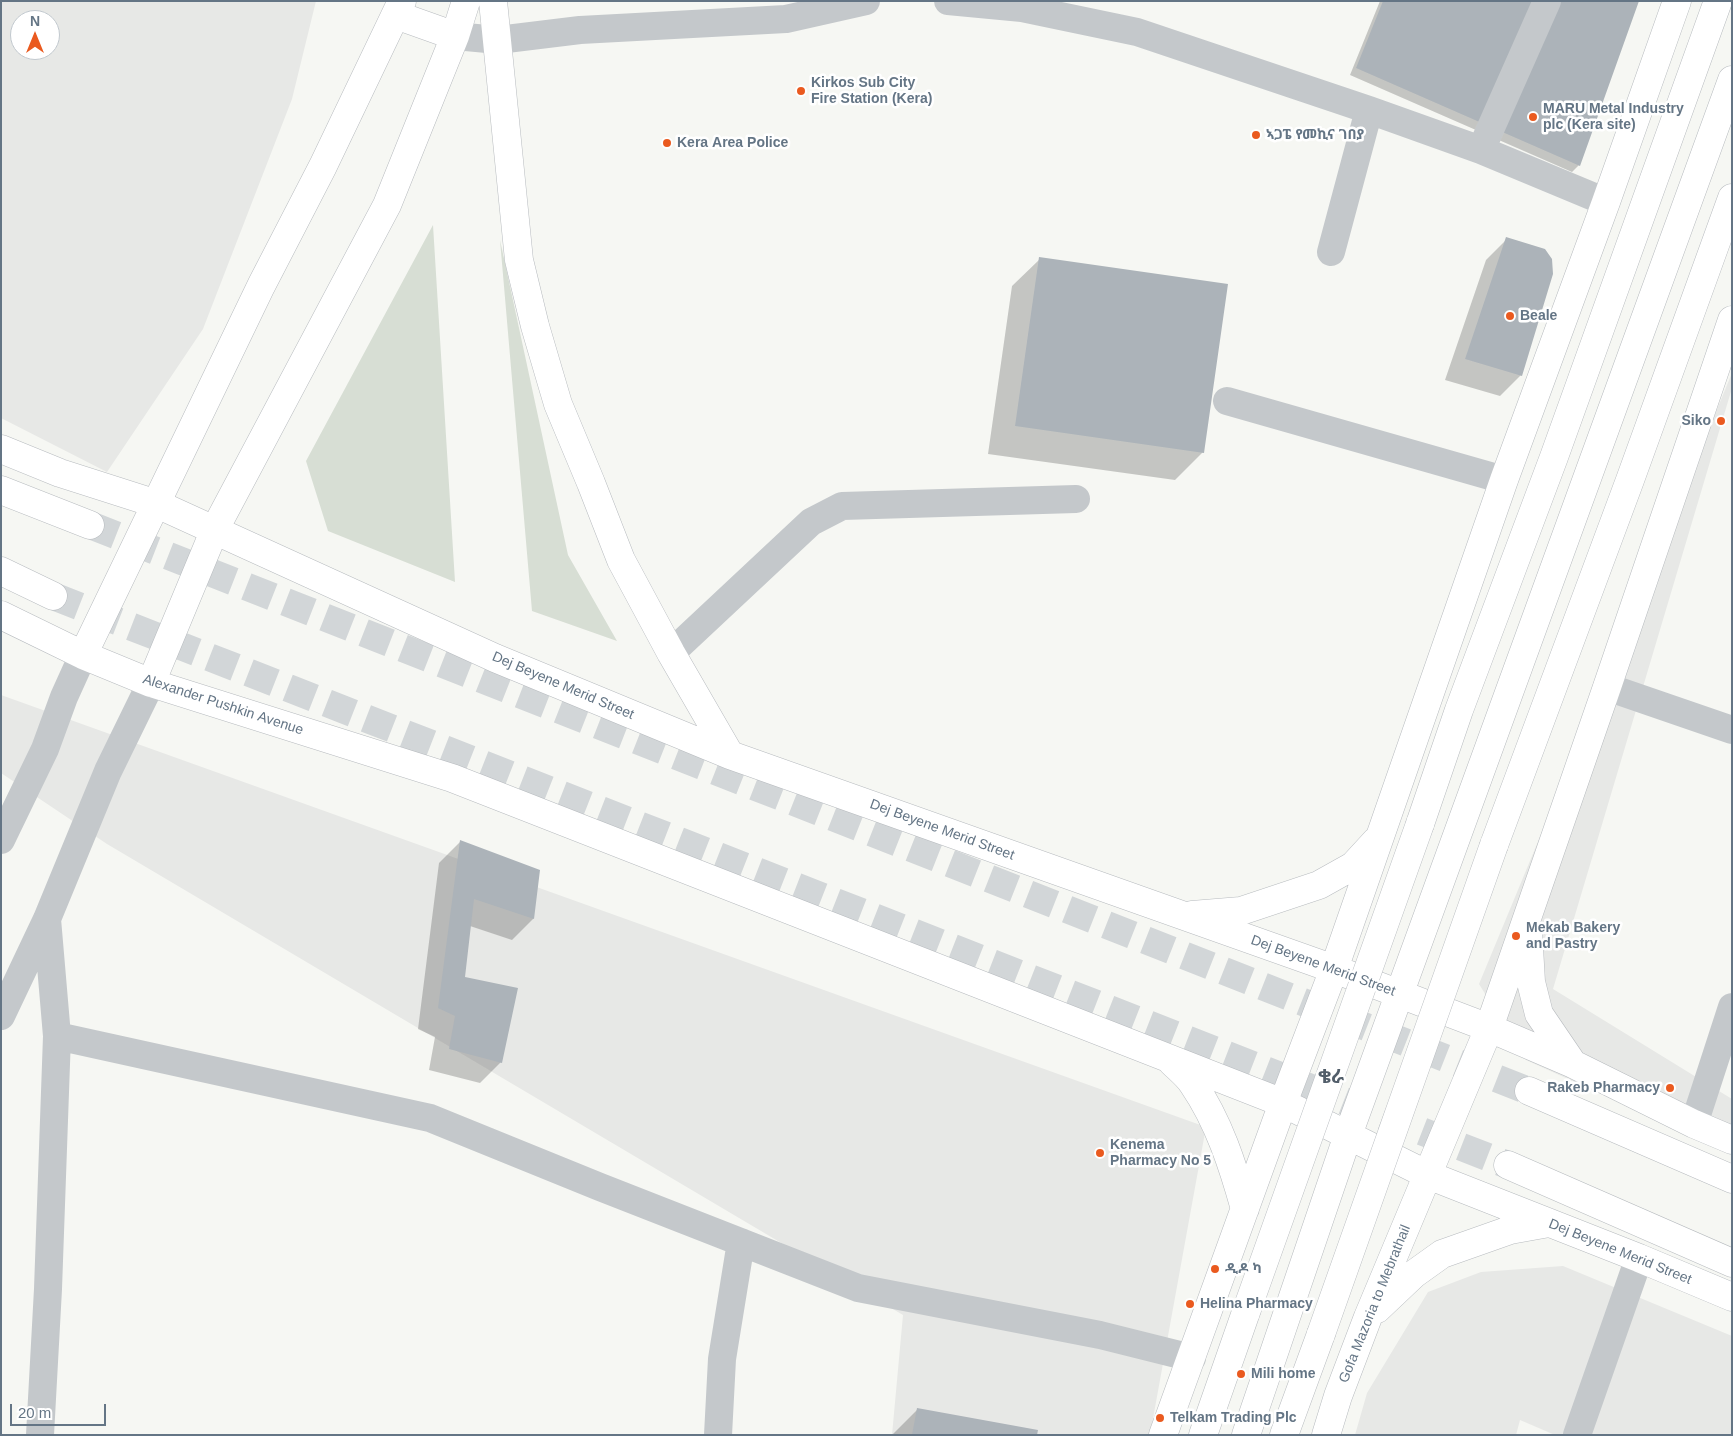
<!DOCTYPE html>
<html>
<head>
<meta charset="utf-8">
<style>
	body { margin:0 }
	#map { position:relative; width:1733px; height:1436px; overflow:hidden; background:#f6f7f3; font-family:Helvetica,sans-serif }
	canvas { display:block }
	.frame { position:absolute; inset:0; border:2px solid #647585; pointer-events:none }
	.north { position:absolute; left:10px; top:10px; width:50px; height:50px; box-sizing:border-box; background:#fff; border:1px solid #c1c8ce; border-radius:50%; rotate:0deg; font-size:14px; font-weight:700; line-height:20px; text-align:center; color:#647585 }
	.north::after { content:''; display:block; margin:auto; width:18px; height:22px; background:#ea5a1f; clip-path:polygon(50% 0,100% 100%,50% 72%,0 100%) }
	.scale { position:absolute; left:10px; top:1404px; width:96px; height:22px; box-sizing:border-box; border:2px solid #647585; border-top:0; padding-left:6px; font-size:15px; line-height:18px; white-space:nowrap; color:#647585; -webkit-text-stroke:4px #fff; paint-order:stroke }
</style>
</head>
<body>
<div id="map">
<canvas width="1733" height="1436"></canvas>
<div class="frame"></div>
<div class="north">N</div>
<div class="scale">20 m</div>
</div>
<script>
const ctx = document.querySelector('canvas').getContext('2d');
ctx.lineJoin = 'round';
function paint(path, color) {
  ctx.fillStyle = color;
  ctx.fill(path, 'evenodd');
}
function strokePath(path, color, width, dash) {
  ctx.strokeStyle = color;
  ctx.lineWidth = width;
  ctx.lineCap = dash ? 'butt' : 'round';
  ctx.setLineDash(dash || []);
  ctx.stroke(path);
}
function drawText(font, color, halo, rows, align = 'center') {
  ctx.font = font + ' Helvetica,"Noto Sans Ethiopic",sans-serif';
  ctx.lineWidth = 5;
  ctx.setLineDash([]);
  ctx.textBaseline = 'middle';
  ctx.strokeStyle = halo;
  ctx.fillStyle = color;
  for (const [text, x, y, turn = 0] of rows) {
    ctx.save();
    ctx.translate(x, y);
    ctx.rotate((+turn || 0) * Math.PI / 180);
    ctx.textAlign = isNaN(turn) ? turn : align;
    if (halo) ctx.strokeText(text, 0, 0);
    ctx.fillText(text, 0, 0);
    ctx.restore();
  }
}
paint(new Path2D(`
	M 1,1 L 316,1 L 292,99 L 203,329 L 107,472 L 1,418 ZM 20,20 L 50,20 L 50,50 L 20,50 Z
	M 1732,373 L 1732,388 L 1553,989 L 1732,1099 L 1732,1153 L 1526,1060 L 1479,984 Z
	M 1,695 L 1206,1127 L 1150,1435 L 892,1435 L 903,1315 L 107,844 L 1,773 Z
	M 1563,1266 L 1732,1336 L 1732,1435 L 1555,1435 L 1520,1420 L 1516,1435 L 1355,1435 L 1367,1393 L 1428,1292 L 1481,1272 Z`), '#e7e8e6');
paint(new Path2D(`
	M 433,225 L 455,582 L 328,531 L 306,461 Z
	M 500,240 L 568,555 L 617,641 L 532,611 Z`), '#d7ded4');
paint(new Path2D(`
	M 1380,1 L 1638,1 L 1579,165 L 1572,172 L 1350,75 Z
	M 1507,239 L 1521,375 L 1500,396 L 1445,380 L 1486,260 Z
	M 1040,259 L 1203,452 L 1175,480 L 988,454 L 1012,286 Z
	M 460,842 L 539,871 L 533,919 L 512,940 L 470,926 L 464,978 L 501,1062 L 480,1083 L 429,1070 L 435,1037 L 418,1029 L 439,863 Z
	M 917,1410 L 1036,1435 L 892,1435 Z`), '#0003');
paint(new Path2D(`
	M 1383,1 L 1639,1 L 1580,166 L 1356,68 Z
	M 1506,237 L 1545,249 L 1552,259 L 1553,274 L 1522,376 L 1465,359 Z
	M 1039,257 L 1228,284 L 1204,453 L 1015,426 Z
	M 460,840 L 540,870 L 534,919 L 474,899 L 465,977 L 518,988 L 502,1063 L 449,1049 L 455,1016 L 438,1008 Z
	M 917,1408 L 1038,1430 L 1037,1435 L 912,1435 Z`), '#acb3b9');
strokePath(new Path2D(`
	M 90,525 L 1529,1091
	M 53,596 L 1508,1165`), '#d2d6d8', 28, [28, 14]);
const major = new Path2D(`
	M 493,1 L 519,260 L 535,326 L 558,404 L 591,483 L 621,560 L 671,653 L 730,755
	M 396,15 L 455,36
	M 1,449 L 60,473 L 157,504 L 495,658 L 730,755 L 1334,969 L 1489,1028 L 1573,1064 L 1694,1124 L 1732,1140
	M 1,490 L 90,525
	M 1,571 L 53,596
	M 1,615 L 83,655 L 151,683 L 452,778 L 1283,1103 L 1428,1175 L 1639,1258 L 1732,1297
	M 83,655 L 261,286 L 323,166 L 402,1
	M 151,683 L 215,529 L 387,205 L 455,36 L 466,1
	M 1420,824 L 1459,710 L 1554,457 L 1718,1
	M 1494,845 L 1630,480 L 1732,198
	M 1192,915 L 1241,911 L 1319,885 L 1353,866 L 1376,841
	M 1528,930 L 1531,982 L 1539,1014 L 1573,1064
	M 1172,1062 C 1179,1069 1188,1076 1193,1084 C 1219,1122 1233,1166 1245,1209
	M 1529,1091 L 1732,1179
	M 1508,1165 L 1732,1263
	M 1377,1309 L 1414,1274 L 1442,1254 L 1510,1230 L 1549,1223
	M 1163,1435 L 1283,1103 L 1334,969 L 1504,480 L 1606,202 L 1677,1
	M 1203,1435 L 1246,1312
	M 1246,1435 L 1348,1135 L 1732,80
	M 1284,1435 L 1321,1334
	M 1326,1435 L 1338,1396 L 1368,1317 L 1489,1028 L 1607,687 L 1732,320`);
strokePath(major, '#b7bbbf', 29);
strokePath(new Path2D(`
	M 948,1 L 1022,8 L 1137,32 L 1369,110 L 1481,150 L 1606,202
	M 455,36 L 498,40 L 580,30 L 786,19 L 866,1
	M 1481,150 L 1547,1
	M 1331,252 L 1369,110
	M 1227,401 L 1504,480
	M 671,653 L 811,522 L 842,506 L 1076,499
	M 1607,687 L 1732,730
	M 1,840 L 45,749 L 64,697 L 83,655
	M 1,1016 L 47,919 L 108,771 L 151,683
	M 57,1036 L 430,1118 L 600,1187 L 858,1288 L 1100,1335 L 1192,1358
	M 1694,1124 L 1732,1007
	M 40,1435 L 48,1289 L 57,1036 L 47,919
	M 718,1435 L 722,1359 L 741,1242
	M 1577,1435 L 1639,1258`), '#c4c8cb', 28);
strokePath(major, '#fff', 28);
const majorBridge = new Path2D(`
	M 1246,1312 L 1420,824
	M 1321,1334 L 1494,845`);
strokePath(majorBridge, '#b7bbbf', 29, []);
strokePath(majorBridge, '#fff', 28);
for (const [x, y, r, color] of [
	[801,91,5,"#ea5a1f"],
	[1533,117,5,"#ea5a1f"],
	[1256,135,5,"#ea5a1f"],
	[667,143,5,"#ea5a1f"],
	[1510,316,5,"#ea5a1f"],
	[1721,421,5,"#ea5a1f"],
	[1516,936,5,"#ea5a1f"],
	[1670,1088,5,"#ea5a1f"],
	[1100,1153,5,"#ea5a1f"],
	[1215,1269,5,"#ea5a1f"],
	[1190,1304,5,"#ea5a1f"],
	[1241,1374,5,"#ea5a1f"],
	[1160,1418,5,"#ea5a1f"]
]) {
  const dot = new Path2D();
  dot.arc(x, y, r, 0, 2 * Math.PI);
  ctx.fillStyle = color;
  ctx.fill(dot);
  strokePath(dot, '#fff', 2);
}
drawText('bold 14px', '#647585', '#fff', [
	["Kirkos Sub City",811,83],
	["Fire Station (Kera)",811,99],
	["MARU Metal Industry",1543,109],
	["plc (Kera site)",1543,125],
	["ኣጋፔ የመኪና ገበያ",1266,135],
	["Kera Area Police",677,143],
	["Beale",1520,316],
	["Siko",1711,421,"right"],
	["Mekab Bakery",1526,928],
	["and Pastry",1526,944],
	["Rakeb Pharmacy",1660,1088,"right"],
	["Kenema",1110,1145],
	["Pharmacy No 5",1110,1161],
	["ዲዶ ካ",1225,1269],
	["Helina Pharmacy",1200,1304],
	["Mili home",1251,1374],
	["Telkam Trading Plc",1170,1418]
], 'left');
drawText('14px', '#647585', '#fff', [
	["Dej Beyene Merid Street",563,686,23],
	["Alexander Pushkin Avenue",223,705,18],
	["Dej Beyene Merid Street",942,830,20],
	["Dej Beyene Merid Street",1323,966,20],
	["Dej Beyene Merid Street",1620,1252,22],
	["Gofa Mazoria to Mebrathail",1375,1304,-68]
]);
drawText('bold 19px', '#525e6a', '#fff', [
	["ቄራ",1331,1078]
]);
</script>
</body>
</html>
